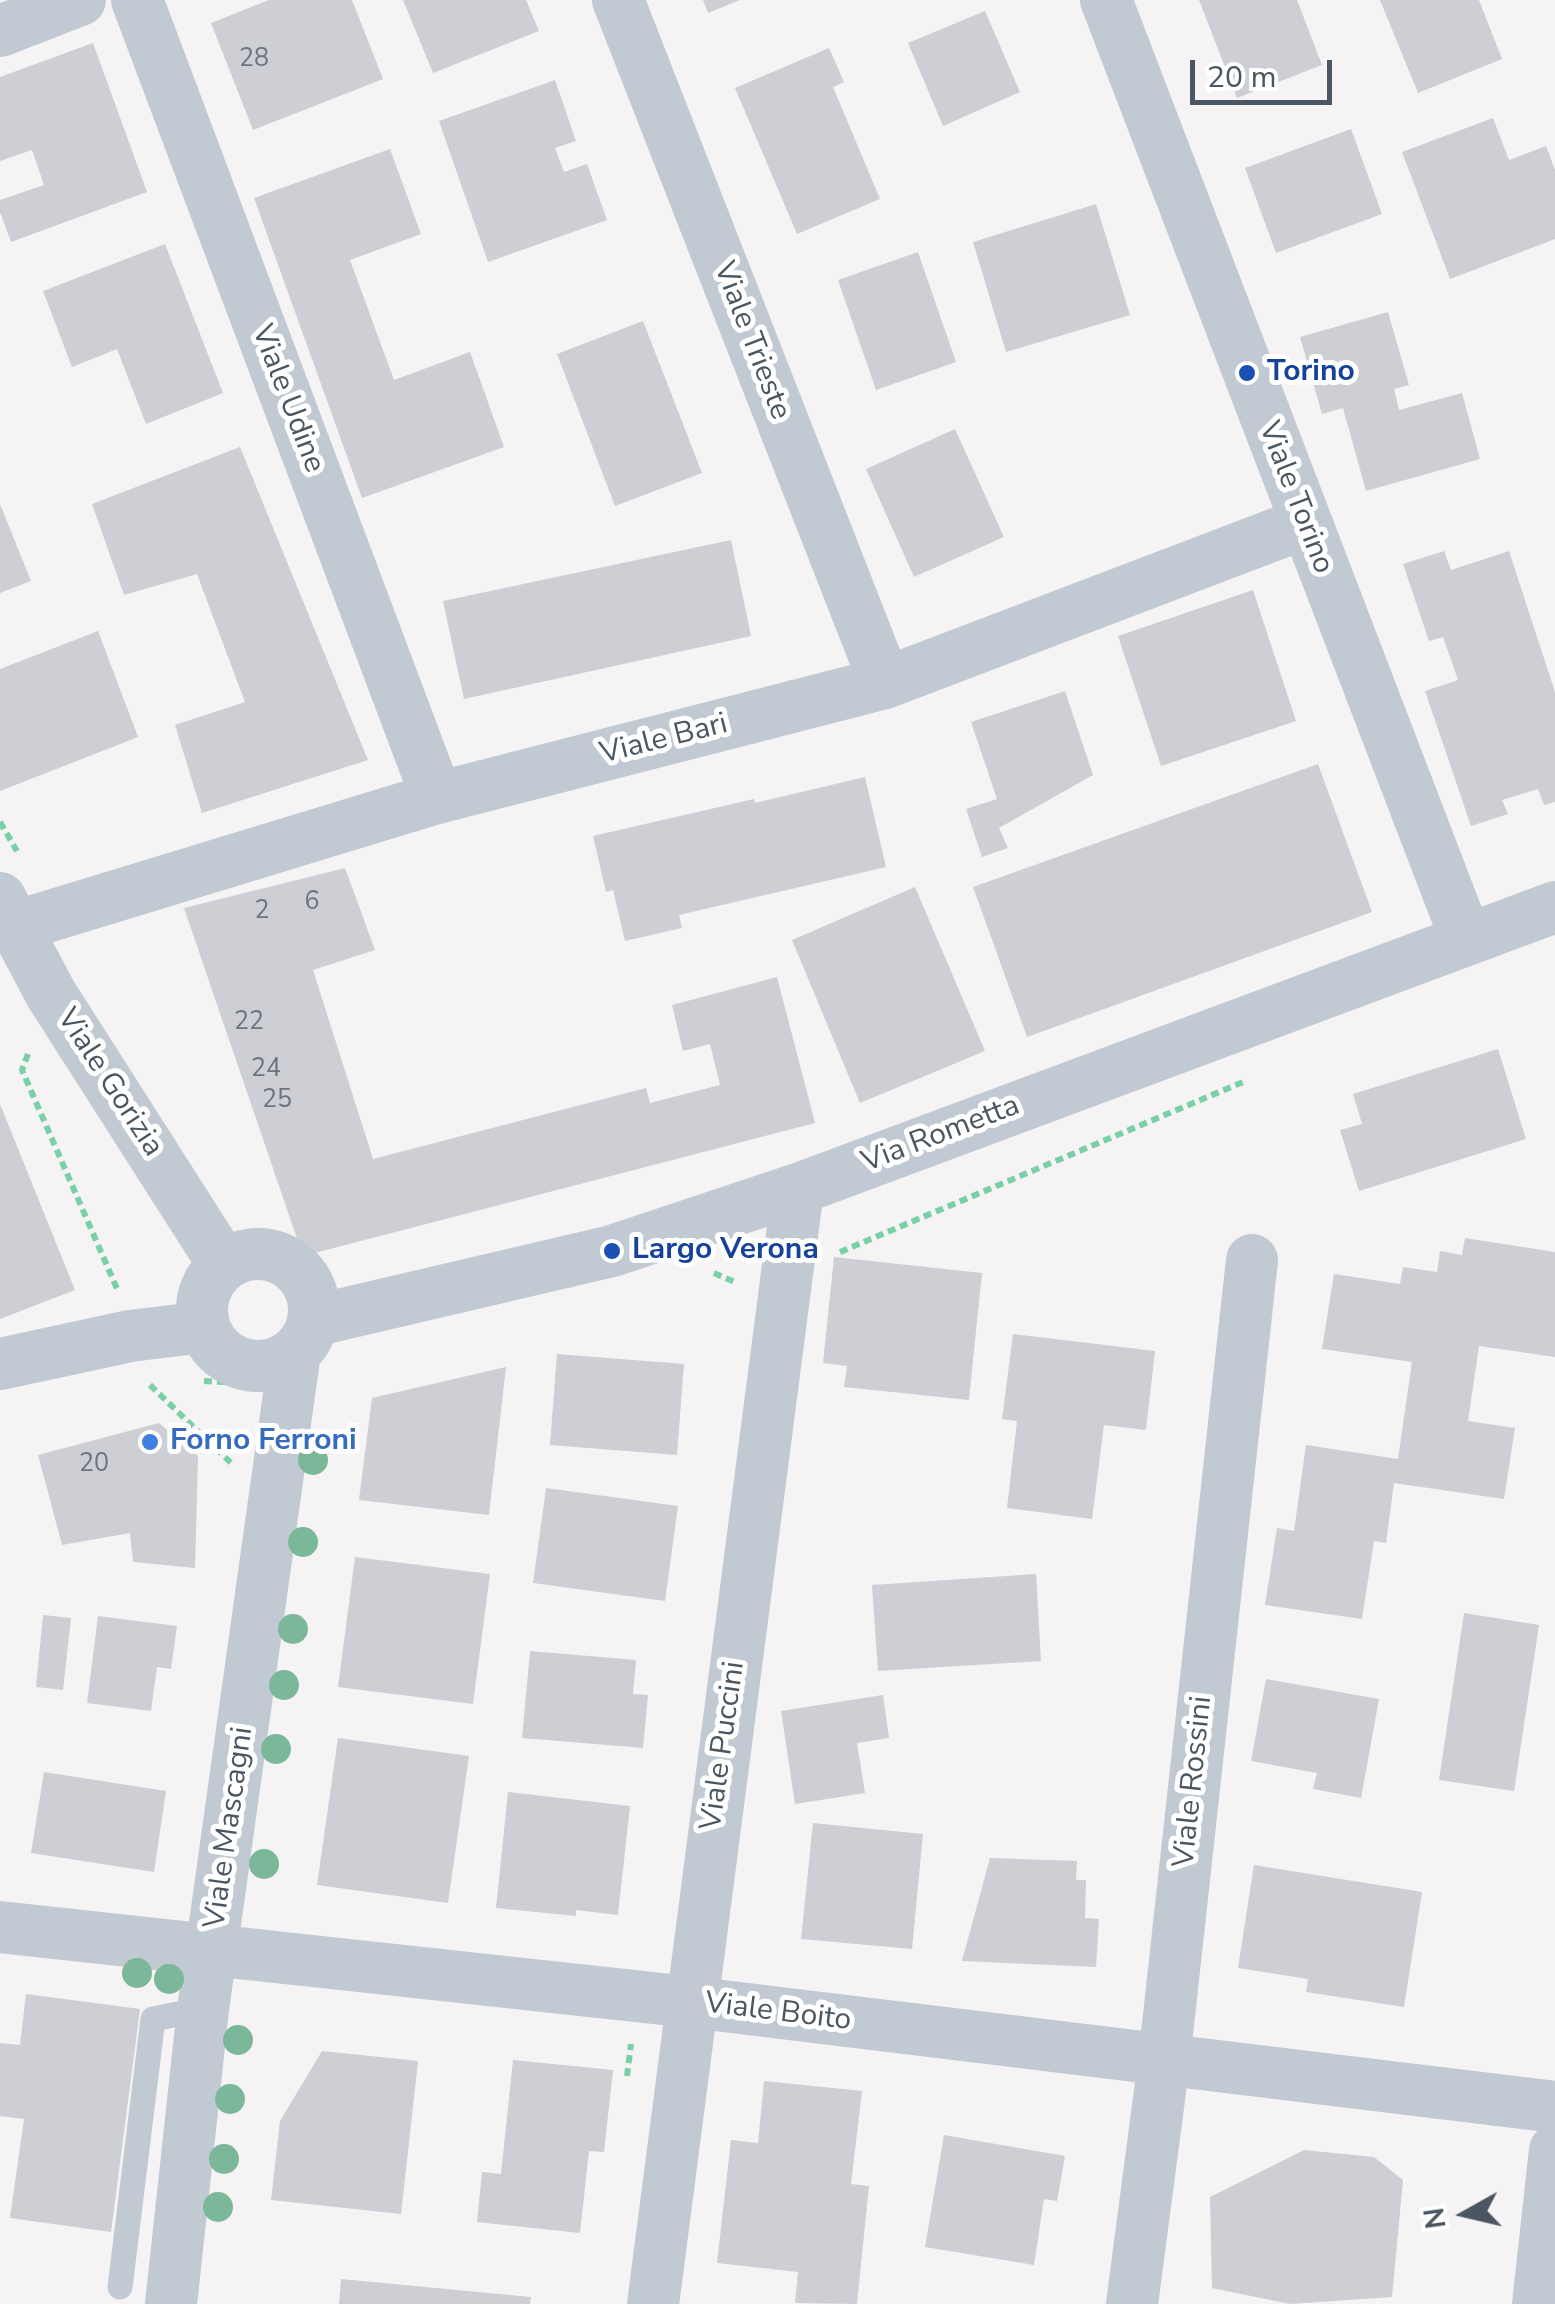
<!DOCTYPE html>
<html>
<head>
<meta charset="utf-8">
<style>
	body { margin:0 }
	#map { position:relative; width:1555px; height:2304px; overflow:hidden; background:#f5f3f3; font-family:"Nunito Sans",sans-serif }
	canvas { display:block }
	.north { position:absolute; left:1415px; top:2164px; width:100px; height:100px; -webkit-text-stroke:8px #fff; paint-order:stroke; rotate:262deg; font-size:28px; font-weight:700; line-height:40px; text-align:center; color:#4a5661 }
	.north::after { content:''; display:block; margin:auto; width:35px; height:45px; background:#4a5661; clip-path:polygon(50% 0,100% 100%,50% 72%,0 100%) }
	.scale { position:absolute; left:1190px; top:60px; width:142px; height:45px; box-sizing:border-box; border:5px solid #4a5661; border-top:0; padding-left:12px; font-size:30px; line-height:35px; white-space:nowrap; color:#4a5661; -webkit-text-stroke:8px #fff; paint-order:stroke }
</style>
</head>
<body>
<div id="map">
<canvas width="1555" height="2304"></canvas>
<div class="north">N</div>
<div class="scale">20 m</div>
</div>
<script>
const ctx = document.querySelector('canvas').getContext('2d');
ctx.lineJoin = 'round';
function paint(path, color) {
  ctx.fillStyle = color;
  ctx.fill(path, 'evenodd');
}
function strokePath(path, color, width, dash) {
  ctx.strokeStyle = color;
  ctx.lineWidth = width;
  ctx.lineCap = dash ? 'butt' : 'round';
  ctx.setLineDash(dash || []);
  ctx.stroke(path);
}
function drawText(font, color, halo, rows, align = 'center') {
  ctx.font = font + ' "Nunito Sans",sans-serif';
  ctx.lineWidth = 10;
  ctx.setLineDash([]);
  ctx.textBaseline = 'middle';
  ctx.strokeStyle = halo;
  ctx.fillStyle = color;
  for (const [text, x, y, turn = 0] of rows) {
    ctx.save();
    ctx.translate(x, y);
    ctx.rotate((+turn || 0) * Math.PI / 180);
    ctx.textAlign = isNaN(turn) ? turn : align;
    if (halo) ctx.strokeText(text, 0, 0);
    ctx.fillText(text, 0, 0);
    ctx.restore();
  }
}
paint(new Path2D(`
	M 269,0 L 352,0 L 383,79 L 253,130 L 211,23 Z
	M 403,0 L 526,0 L 539,31 L 433,73 Z
	M 703,0 L 740,0 L 708,13 Z
	M 1199,0 L 1297,0 L 1322,65 L 1237,98 Z
	M 1380,0 L 1479,0 L 1502,59 L 1418,93 Z
	M 985,11 L 1020,92 L 943,126 L 908,43 Z
	M 93,43 L 147,192 L 11,242 L 0,212 L 0,200 L 44,185 L 32,150 L 0,161 L 0,77 Z
	M 829,48 L 844,82 L 833,87 L 880,199 L 797,234 L 735,88 Z
	M 555,80 L 576,141 L 555,148 L 564,172 L 587,164 L 607,220 L 488,262 L 439,121 Z
	M 1493,118 L 1509,160 L 1546,146 L 1555,170 L 1555,239 L 1450,279 L 1402,152 Z
	M 1351,129 L 1382,214 L 1276,253 L 1245,168 Z
	M 390,149 L 421,234 L 350,260 L 394,380 L 470,352 L 504,447 L 362,498 L 254,198 Z
	M 1096,204 L 1130,315 L 1006,352 L 973,242 Z
	M 165,244 L 223,393 L 146,424 L 117,349 L 72,367 L 43,291 Z
	M 918,252 L 956,362 L 876,390 L 838,280 Z
	M 1388,312 L 1409,385 L 1394,389 L 1399,410 L 1462,393 L 1480,459 L 1366,491 L 1343,408 L 1322,414 L 1300,337 Z
	M 643,321 L 702,473 L 615,506 L 557,354 Z
	M 955,429 L 1004,537 L 914,577 L 866,469 Z
	M 240,447 L 368,760 L 202,813 L 175,725 L 245,702 L 197,574 L 124,595 L 92,504 Z
	M 0,504 L 31,581 L 0,593 Z
	M 731,540 L 751,636 L 464,699 L 443,601 Z
	M 1444,551 L 1451,570 L 1509,551 L 1555,692 L 1555,802 L 1544,805 L 1538,789 L 1502,800 L 1508,814 L 1471,826 L 1425,691 L 1458,680 L 1443,637 L 1429,641 L 1403,564 Z
	M 1253,590 L 1296,721 L 1161,766 L 1118,636 Z
	M 98,631 L 138,737 L 0,791 L 0,669 Z
	M 1065,691 L 1093,775 L 999,828 L 1008,848 L 982,857 L 966,809 L 997,799 L 971,722 Z
	M 1318,764 L 1372,912 L 1027,1037 L 973,887 Z
	M 865,777 L 886,867 L 679,915 L 682,928 L 625,941 L 613,890 L 606,892 L 593,836 L 754,799 L 755,803 Z
	M 345,868 L 375,950 L 313,970 L 373,1159 L 646,1088 L 650,1103 L 720,1085 L 710,1044 L 683,1051 L 672,1005 L 777,977 L 815,1123 L 303,1256 L 184,908 Z
	M 915,887 L 985,1051 L 860,1103 L 792,940 Z
	M 1498,1049 L 1526,1139 L 1359,1191 L 1340,1130 L 1362,1124 L 1353,1094 Z
	M 0,1104 L 75,1290 L 0,1319 Z
	M 1465,1238 L 1555,1252 L 1555,1357 L 1479,1346 L 1468,1421 L 1515,1428 L 1504,1499 L 1394,1483 L 1386,1543 L 1374,1541 L 1362,1619 L 1265,1605 L 1277,1528 L 1294,1531 L 1306,1445 L 1398,1459 L 1412,1362 L 1322,1349 L 1334,1274 L 1400,1284 L 1403,1267 L 1437,1272 L 1440,1251 L 1462,1255 Z
	M 834,1257 L 982,1273 L 969,1400 L 844,1387 L 847,1366 L 823,1363 Z
	M 1013,1334 L 1155,1351 L 1146,1430 L 1104,1425 L 1092,1519 L 1007,1508 L 1017,1421 L 1002,1419 Z
	M 557,1354 L 684,1364 L 677,1455 L 550,1445 Z
	M 506,1367 L 489,1515 L 359,1500 L 372,1398 Z
	M 159,1423 L 198,1456 L 195,1568 L 133,1562 L 130,1533 L 62,1545 L 38,1455 Z
	M 546,1488 L 678,1506 L 665,1601 L 533,1583 Z
	M 355,1557 L 490,1574 L 473,1704 L 338,1687 Z
	M 1036,1574 L 1041,1661 L 878,1671 L 872,1585 Z
	M 1464,1613 L 1539,1625 L 1514,1791 L 1439,1780 Z
	M 43,1615 L 71,1618 L 63,1690 L 36,1687 Z
	M 98,1616 L 177,1626 L 171,1669 L 157,1667 L 151,1711 L 87,1703 Z
	M 530,1651 L 636,1660 L 633,1694 L 648,1695 L 643,1748 L 522,1738 Z
	M 1266,1679 L 1379,1699 L 1361,1798 L 1313,1789 L 1317,1773 L 1251,1761 Z
	M 883,1695 L 889,1738 L 857,1743 L 865,1793 L 795,1804 L 781,1711 Z
	M 338,1738 L 469,1756 L 448,1903 L 317,1885 Z
	M 44,1772 L 166,1791 L 154,1872 L 31,1853 Z
	M 508,1792 L 630,1806 L 618,1915 L 576,1910 L 576,1916 L 496,1908 Z
	M 813,1823 L 923,1834 L 912,1949 L 801,1939 Z
	M 990,1858 L 1077,1861 L 1076,1880 L 1086,1880 L 1085,1918 L 1099,1919 L 1096,1967 L 962,1961 Z
	M 1254,1865 L 1422,1892 L 1404,2007 L 1306,1992 L 1308,1979 L 1238,1968 Z
	M 26,1994 L 140,2009 L 111,2232 L 10,2218 L 24,2119 L 0,2116 L 0,2043 L 20,2045 Z
	M 322,2051 L 418,2061 L 401,2214 L 271,2200 L 280,2121 Z
	M 513,2060 L 613,2070 L 604,2152 L 589,2151 L 580,2233 L 477,2222 L 482,2172 L 501,2174 Z
	M 764,2081 L 862,2091 L 851,2184 L 869,2186 L 857,2304 L 795,2303 L 798,2272 L 717,2263 L 731,2140 L 758,2143 Z
	M 944,2135 L 1065,2156 L 1057,2201 L 1044,2199 L 1034,2265 L 925,2247 Z
	M 1304,2150 L 1374,2157 L 1403,2180 L 1392,2297 L 1290,2304 L 1212,2288 L 1210,2197 Z
	M 341,2279 L 531,2297 L 530,2304 L 339,2304 Z`), '#cdcfd5');
strokePath(new Path2D(`
	M 0,822 L 17,851
	M 28,1054 L 22,1070 L 118,1291
	M 840,1252 L 1243,1082
	M 714,1273 L 737,1283
	M 204,1381 L 242,1383
	M 150,1385 L 231,1463
	M 627,2076 L 631,2044`), '#7ad0a6', 6, [8, 5]);
strokePath(new Path2D(`
	M 120,2287 L 153,2019 L 203,2009`), '#c1cad2', 25);
strokePath(new Path2D(`
	M 137,0 L 437,798
	M 618,0 L 885,683
	M 1106,0 L 1466,939
	M 0,31 L 80,0
	M 0,898 L 51,994 L 224,1265
	M 14,927 L 437,798 L 885,683 L 1305,523
	M202 1310a56 56 0 1 1 112 0a56 56 0 1 1-112 0Z
	M 313,1321 L 612,1251 L 798,1189 L 1555,907
	M 0,1364 L 130,1336 L 204,1327
	M 0,1927 L 690,2002 L 1555,2107
	M 171,2304 L 203,2009 L 295,1352
	M 653,2304 L 798,1189
	M 1132,2304 L 1164,2061 L 1252,1260
	M 1538,2304 L 1555,2150`), '#c1cad2', 52);
ctx.fillStyle = '#7bb799';
for (const [x, y] of [
	[313,1460],
	[303,1542],
	[293,1629],
	[284,1685],
	[276,1749],
	[264,1864],
	[137,1973],
	[169,1979],
	[238,2040],
	[230,2099],
	[224,2159],
	[218,2207]
]) {
  ctx.beginPath();
  ctx.arc(x, y, 15, 0, 2 * Math.PI);
  ctx.fill();
}
for (const [x, y, r, color] of [
	[1247,373,10,"#1a4fb4"],
	[612,1251,10,"#1a4fb4"],
	[150,1442,10,"#3f7fe0"]
]) {
  const dot = new Path2D();
  dot.arc(x, y, r, 0, 2 * Math.PI);
  ctx.fillStyle = color;
  ctx.fill(dot);
  strokePath(dot, '#fff', 4);
}
drawText('25px', '#6b747e', null, [
	["28",254,60],
	["6",312,903],
	["2",262,912],
	["22",249,1023],
	["24",266,1070],
	["25",277,1101],
	["20",94,1465]
]);
drawText('30px', '#4a5661', '#fff', [
	["Viale Trieste",751,341,69],
	["Viale Udine",287,399,69],
	["Viale Torino",1295,498,69],
	["Viale Bari",664,740,-14],
	["Viale Gorizia",109,1083,57],
	["Via Rometta",941,1135,-21],
	["Viale Puccini",724,1746,-82],
	["Viale Rossini",1194,1782,-84],
	["Viale Mascagni",230,1828,-82],
	["Viale Boito",778,2013,7]
]);
drawText('bold 30px', '#164399', '#fff', [
	["Torino",1267,373],
	["Largo Verona",632,1251]
], 'left');
drawText('bold 30px', '#366cbe', '#fff', [
	["Forno Ferroni",170,1442]
], 'left');
</script>
</body>
</html>
